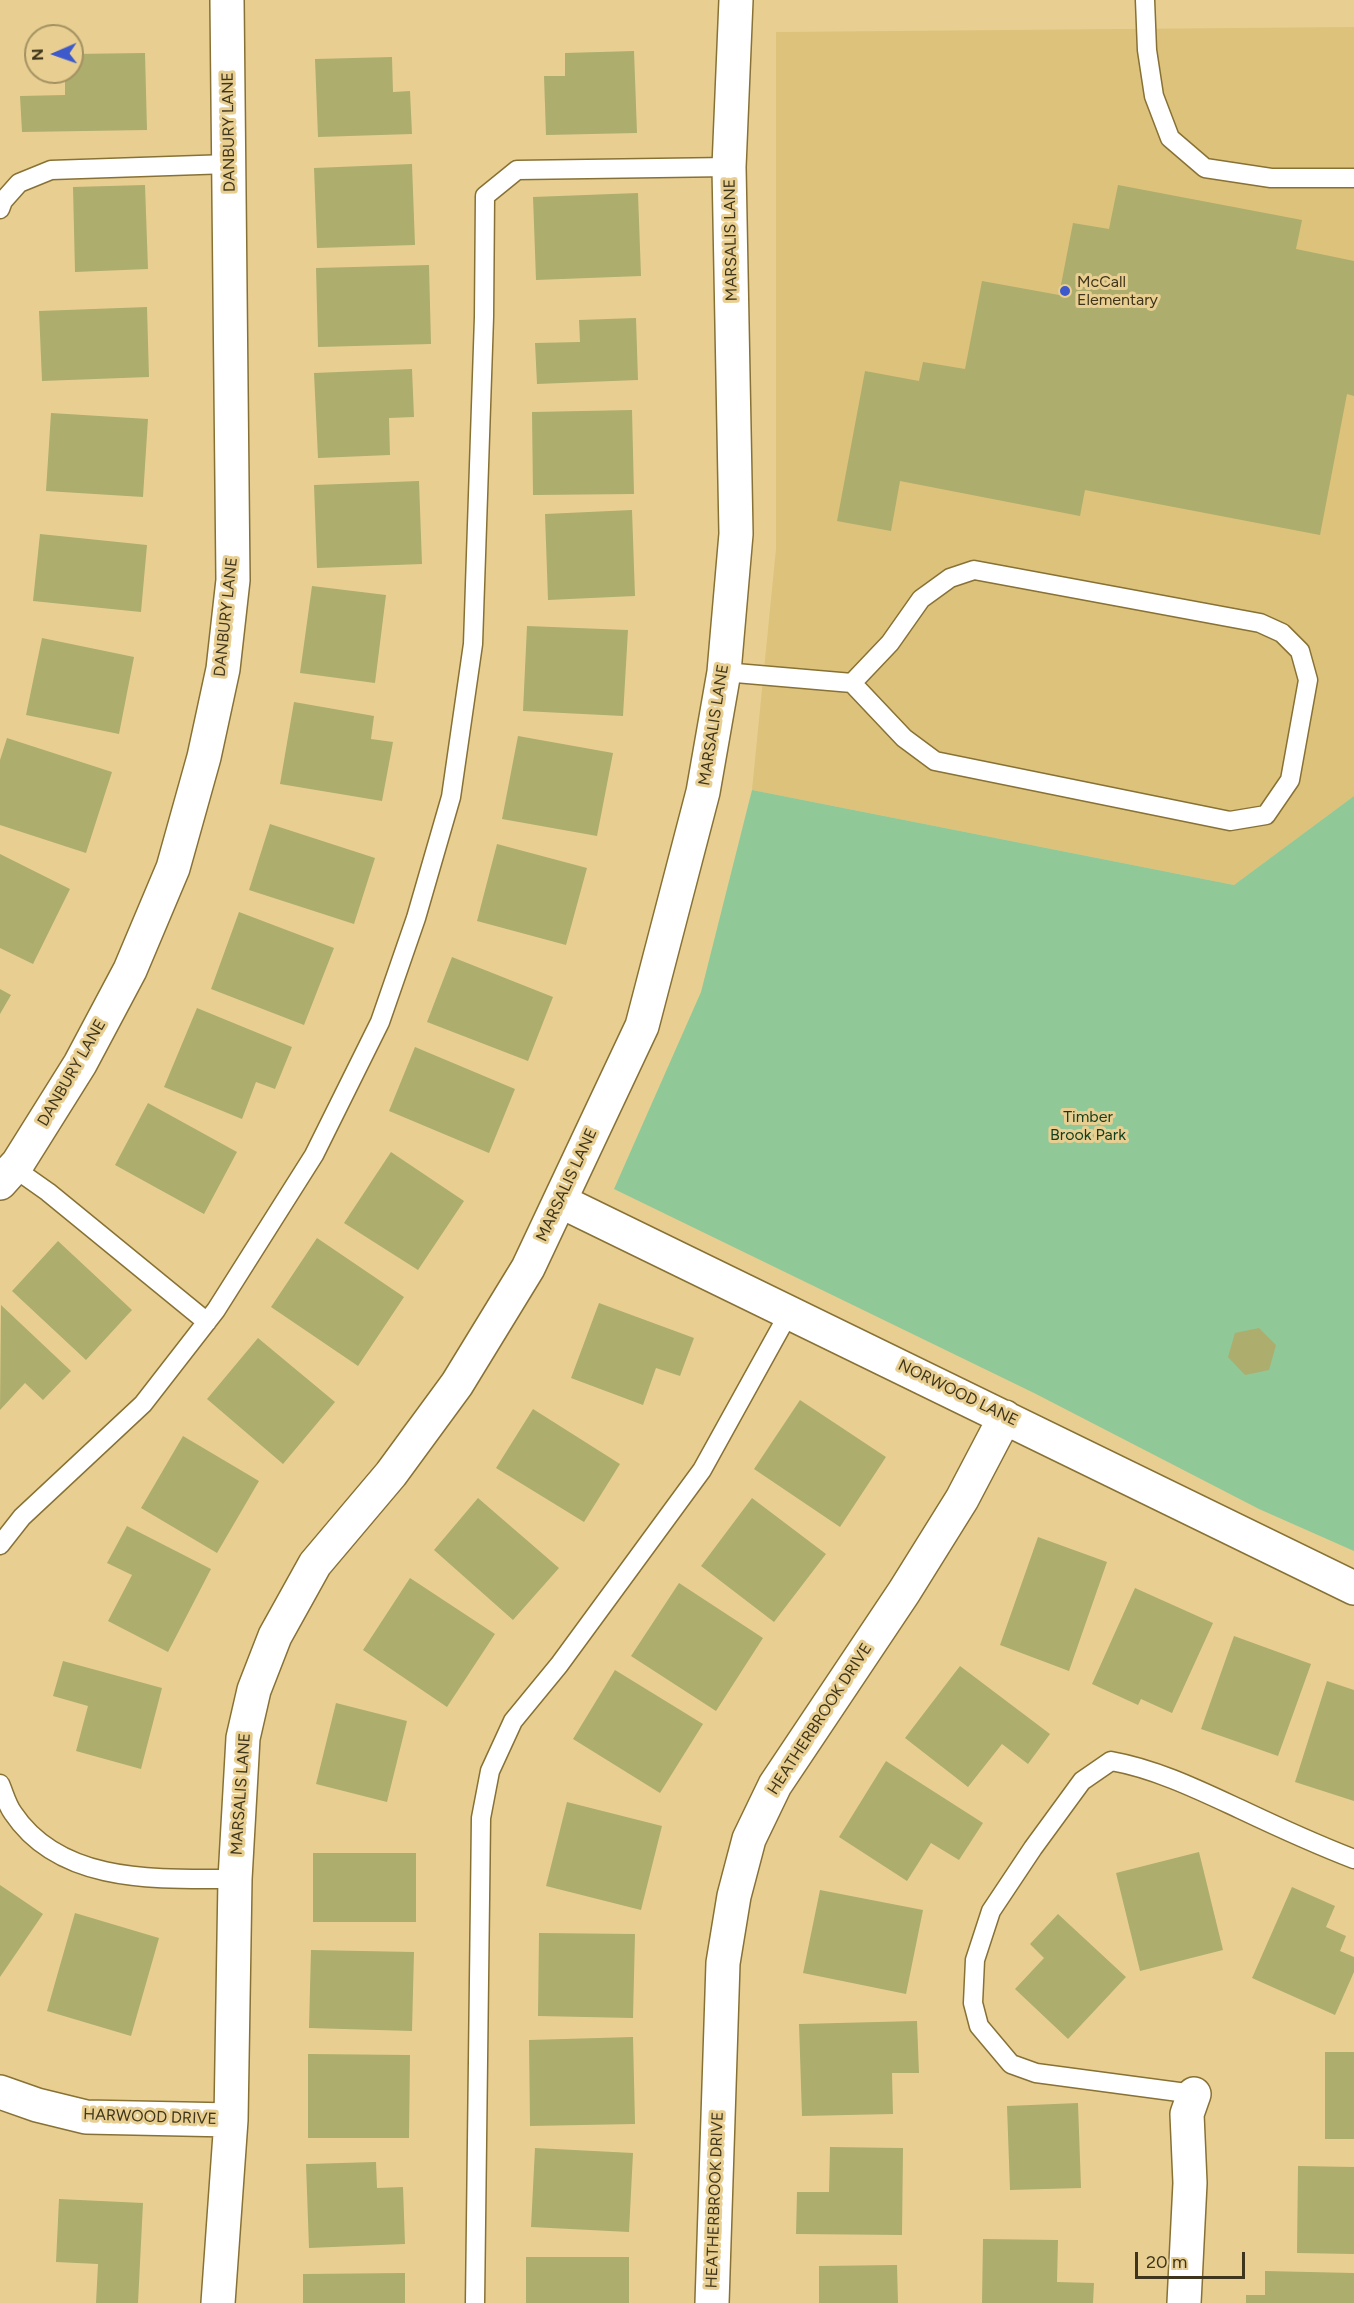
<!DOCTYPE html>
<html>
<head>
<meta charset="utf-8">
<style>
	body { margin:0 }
	#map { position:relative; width:1354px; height:2303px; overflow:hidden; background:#e8cf91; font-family:Figtree,sans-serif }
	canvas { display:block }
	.north { position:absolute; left:24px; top:24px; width:60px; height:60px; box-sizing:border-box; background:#e8cf91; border:2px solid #a49162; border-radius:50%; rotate:268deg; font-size:16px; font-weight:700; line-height:24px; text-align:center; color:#3f351c }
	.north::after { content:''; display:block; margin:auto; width:21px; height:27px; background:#3d59cb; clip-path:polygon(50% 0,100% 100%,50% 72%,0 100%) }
	.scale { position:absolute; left:1135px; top:2252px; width:110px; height:27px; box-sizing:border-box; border:3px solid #3f351c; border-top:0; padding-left:8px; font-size:18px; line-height:21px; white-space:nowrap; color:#3f351c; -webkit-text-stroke:4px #e8cf91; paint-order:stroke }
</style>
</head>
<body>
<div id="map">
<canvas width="1354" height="2303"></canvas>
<div class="north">N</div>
<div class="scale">20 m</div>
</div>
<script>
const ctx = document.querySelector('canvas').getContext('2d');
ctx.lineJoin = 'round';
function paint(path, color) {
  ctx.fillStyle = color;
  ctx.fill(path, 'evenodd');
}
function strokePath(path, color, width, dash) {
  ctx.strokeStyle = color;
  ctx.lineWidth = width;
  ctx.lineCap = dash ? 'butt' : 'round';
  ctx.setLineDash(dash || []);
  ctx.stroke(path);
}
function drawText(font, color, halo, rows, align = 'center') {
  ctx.font = font + ' Figtree,sans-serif';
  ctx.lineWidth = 6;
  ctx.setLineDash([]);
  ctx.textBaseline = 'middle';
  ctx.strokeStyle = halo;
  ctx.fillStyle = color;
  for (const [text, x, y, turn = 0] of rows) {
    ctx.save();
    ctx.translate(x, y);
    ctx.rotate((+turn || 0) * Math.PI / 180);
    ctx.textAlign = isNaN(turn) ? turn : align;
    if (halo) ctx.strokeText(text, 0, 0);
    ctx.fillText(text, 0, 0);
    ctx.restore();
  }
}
paint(new Path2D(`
	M 1354,27 L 1354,796 L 1234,885 L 752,790 L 776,549 L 776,32 Z`), '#ddc27b');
paint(new Path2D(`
	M 752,790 L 1234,885 L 1354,796 L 1354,1551 L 1259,1509 L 1034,1393 L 614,1189 L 701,992 Z`), '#90c898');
paint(new Path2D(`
	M 634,51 L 637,133 L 546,135 L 544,76 L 565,76 L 565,53 Z
	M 145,53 L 147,130 L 22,132 L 20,96 L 65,95 L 65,72 L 72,72 L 72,54 Z
	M 392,57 L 393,92 L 410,91 L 412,134 L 318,137 L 315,59 Z
	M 412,164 L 415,245 L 317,248 L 314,168 Z
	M 145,185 L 148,269 L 75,272 L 73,187 Z
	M 1118,185 L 1302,220 L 1296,249 L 1354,261 L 1354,396 L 1347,394 L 1320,535 L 1085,490 L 1080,516 L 900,481 L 891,531 L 837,521 L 865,371 L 919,381 L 923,362 L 965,369 L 982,281 L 1059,295 L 1073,223 L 1109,229 Z
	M 638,193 L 641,276 L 536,280 L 533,197 Z
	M 429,265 L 431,344 L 318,347 L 316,268 Z
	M 147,307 L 149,377 L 42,381 L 39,311 Z
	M 636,318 L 638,380 L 537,384 L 535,343 L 580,342 L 579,320 Z
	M 412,369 L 414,417 L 389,418 L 390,455 L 318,458 L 314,373 Z
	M 632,410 L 634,494 L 533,495 L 532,412 Z
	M 51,413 L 148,419 L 143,497 L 46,491 Z
	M 419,481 L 422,564 L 317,568 L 314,485 Z
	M 632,510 L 635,596 L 548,600 L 545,514 Z
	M 40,534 L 147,545 L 141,612 L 33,601 Z
	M 312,586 L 386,595 L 375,683 L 300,673 Z
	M 527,626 L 628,630 L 623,716 L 523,711 Z
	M 42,638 L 134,657 L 119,734 L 26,715 Z
	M 294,702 L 374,716 L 371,739 L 393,742 L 382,801 L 280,784 Z
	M 518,736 L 613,753 L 597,836 L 502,819 Z
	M 7,738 L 112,772 L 86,853 L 0,825 L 0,760 Z
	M 270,824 L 375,858 L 354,924 L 249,890 Z
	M 497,844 L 587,868 L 566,945 L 477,921 Z
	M 0,854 L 70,889 L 33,964 L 0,948 Z
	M 239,912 L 334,948 L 304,1025 L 211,989 Z
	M 452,957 L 553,997 L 528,1061 L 427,1022 Z
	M 0,989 L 11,995 L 0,1014 Z
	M 197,1008 L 292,1047 L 275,1089 L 256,1082 L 242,1119 L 164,1087 Z
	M 415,1047 L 515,1089 L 489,1153 L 389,1111 Z
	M 148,1103 L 237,1152 L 204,1214 L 115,1165 Z
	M 391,1152 L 464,1201 L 418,1270 L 344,1223 Z
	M 317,1238 L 404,1297 L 358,1366 L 271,1307 Z
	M 58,1241 L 132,1310 L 86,1360 L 12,1291 Z
	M 599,1303 L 694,1338 L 680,1376 L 656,1368 L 643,1405 L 571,1378 Z
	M 1,1305 L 71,1371 L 43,1400 L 25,1383 L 0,1410 Z
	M 1259,1328 L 1276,1345 L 1269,1370 L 1245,1375 L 1228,1357 L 1235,1333 Z
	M 258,1338 L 335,1402 L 283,1464 L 207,1399 Z
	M 800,1400 L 886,1457 L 840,1527 L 754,1469 Z
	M 533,1409 L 620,1464 L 584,1522 L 496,1468 Z
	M 183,1436 L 259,1481 L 217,1553 L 141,1508 Z
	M 478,1498 L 559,1568 L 513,1620 L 434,1550 Z
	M 752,1498 L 826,1554 L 774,1622 L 701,1566 Z
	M 127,1526 L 211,1569 L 168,1652 L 108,1621 L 132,1575 L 107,1563 Z
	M 1038,1537 L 1107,1562 L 1069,1671 L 1000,1645 Z
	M 410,1578 L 495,1634 L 447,1707 L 363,1650 Z
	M 679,1583 L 763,1638 L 716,1711 L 631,1656 Z
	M 1135,1588 L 1213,1623 L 1172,1713 L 1141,1699 L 1138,1705 L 1092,1684 Z
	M 1234,1636 L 1311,1664 L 1278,1756 L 1201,1729 Z
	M 63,1661 L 162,1688 L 141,1769 L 76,1751 L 88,1706 L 53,1696 Z
	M 960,1666 L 1050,1734 L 1028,1764 L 1002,1744 L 968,1787 L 905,1738 Z
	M 615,1670 L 703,1724 L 660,1793 L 573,1739 Z
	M 1327,1681 L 1354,1690 L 1354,1801 L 1295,1782 Z
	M 336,1703 L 407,1721 L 387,1802 L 316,1784 Z
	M 886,1761 L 983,1823 L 959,1860 L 931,1843 L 907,1881 L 839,1837 Z
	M 567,1802 L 662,1826 L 641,1910 L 546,1886 Z
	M 1199,1852 L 1223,1950 L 1140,1971 L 1116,1873 Z
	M 313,1853 L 416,1853 L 416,1922 L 313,1922 Z
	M 0,1885 L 43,1914 L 0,1977 Z
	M 1292,1887 L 1335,1906 L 1326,1927 L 1346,1936 L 1340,1951 L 1354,1957 L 1354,1972 L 1335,2015 L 1252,1978 Z
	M 820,1890 L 923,1910 L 906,1994 L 803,1973 Z
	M 75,1913 L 159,1938 L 131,2036 L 47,2011 Z
	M 1058,1914 L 1126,1977 L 1068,2039 L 1015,1989 L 1044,1958 L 1030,1944 Z
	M 539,1933 L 635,1934 L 633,2018 L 538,2016 Z
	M 311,1950 L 414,1952 L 412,2031 L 309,2028 Z
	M 917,2021 L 919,2073 L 892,2073 L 893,2114 L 802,2116 L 799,2024 Z
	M 633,2037 L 635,2124 L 530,2126 L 529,2040 Z
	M 1325,2052 L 1354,2052 L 1354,2139 L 1325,2139 Z
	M 308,2054 L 410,2055 L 409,2138 L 308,2138 Z
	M 1078,2103 L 1081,2188 L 1010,2190 L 1007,2106 Z
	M 830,2147 L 903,2148 L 902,2235 L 796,2234 L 797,2192 L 829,2192 Z
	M 535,2148 L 633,2153 L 629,2232 L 531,2227 Z
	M 376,2162 L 377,2188 L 403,2187 L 405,2244 L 309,2248 L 306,2164 Z
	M 1298,2166 L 1354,2167 L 1354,2254 L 1297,2253 Z
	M 59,2199 L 143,2203 L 138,2303 L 96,2303 L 98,2264 L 56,2262 Z
	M 983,2239 L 1058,2240 L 1057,2282 L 1094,2283 L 1093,2303 L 982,2303 Z
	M 526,2257 L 629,2257 L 629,2303 L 526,2303 Z
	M 897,2265 L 898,2303 L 819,2303 L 819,2266 Z
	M 1265,2271 L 1354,2273 L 1354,2303 L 1246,2303 L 1246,2295 L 1265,2295 Z
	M 405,2273 L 405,2303 L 303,2303 L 303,2274 Z`), '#adad6d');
const lane = new Path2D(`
	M 1145,0 L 1147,50 L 1154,96 L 1170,138 L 1205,168 L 1271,178 L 1354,178
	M 0,209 L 3,201 L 19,183 L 51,170 L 229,164
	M 724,672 L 852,683 L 904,738 L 935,761 L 1230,821 L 1266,815 L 1290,780 L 1308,680 L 1300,651 L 1282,633 L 1260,623 L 974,570 L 950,578 L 921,599 L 890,643 L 852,683
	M 14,1168 L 48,1192 L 207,1322
	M 0,1545 L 22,1517 L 143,1404 L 216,1310 L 314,1155 L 380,1022 L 416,918 L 451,797 L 473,644 L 484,317 L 485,196 L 517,170 L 729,167
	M 0,1784 C 4,1793 7,1805 13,1813 C 61,1885 159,1879 235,1879
	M 1194,2094 L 1036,2073 L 1011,2064 L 979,2026 L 973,2003 L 975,1960 L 991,1911 L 1033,1848 L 1082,1781 L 1111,1761 C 1156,1769 1199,1790 1240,1809 C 1278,1827 1315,1844 1354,1859
	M 475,2303 L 481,1818 L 490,1771 L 513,1721 L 559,1665 L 702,1470 L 790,1311`);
const street = new Path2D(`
	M 0,1183 L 18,1163 L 80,1064 L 130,970 L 173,868 L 204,757 L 223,669 L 233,580 L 227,0
	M 560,1201 L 1354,1588
	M 0,2092 L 37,2105 L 86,2117 L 231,2120
	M 218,2303 L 231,2120 L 235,1879 L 243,1738 L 254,1690 L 275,1636 L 315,1564 L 391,1474 L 457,1384 L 528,1268 L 642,1026 L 703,792 L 724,672 L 736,534 L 729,167 L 736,0
	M 712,2303 L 723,1963 L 734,1896 L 749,1839 L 775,1785 L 904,1592 L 962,1499 L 1005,1417
	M 1184,2303 L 1190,2183 L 1187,2114 L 1194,2094`);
strokePath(lane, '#887135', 21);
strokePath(street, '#887135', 36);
strokePath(lane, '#fff', 18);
strokePath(street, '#fff', 33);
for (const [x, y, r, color] of [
	[1065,291,6,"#3d59cb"]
]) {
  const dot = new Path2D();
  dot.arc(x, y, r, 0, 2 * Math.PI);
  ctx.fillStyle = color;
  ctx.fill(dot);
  strokePath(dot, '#e8cf91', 2);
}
drawText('16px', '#3f351c', '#e8cf91', [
	["DANBURY LANE",229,132,-91],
	["MARSALIS LANE",731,240,-91],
	["DANBURY LANE",226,617,-84],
	["MARSALIS LANE",714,725,-81],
	["DANBURY LANE",72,1073,-60],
	["MARSALIS LANE",567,1185,-65],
	["NORWOOD LANE",958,1393,26],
	["HEATHERBROOK DRIVE",820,1719,-57],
	["MARSALIS LANE",241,1794,-86],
	["HARWOOD DRIVE",150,2117,2],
	["HEATHERBROOK DRIVE",715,2200,-88]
]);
drawText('16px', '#3f351c', '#e8cf91', [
	["McCall",1077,282],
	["Elementary",1077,300]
], 'left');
drawText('16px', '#113e1d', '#e8cf91', [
	["Timber",1088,1117],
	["Brook Park",1088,1135]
]);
</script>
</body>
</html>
